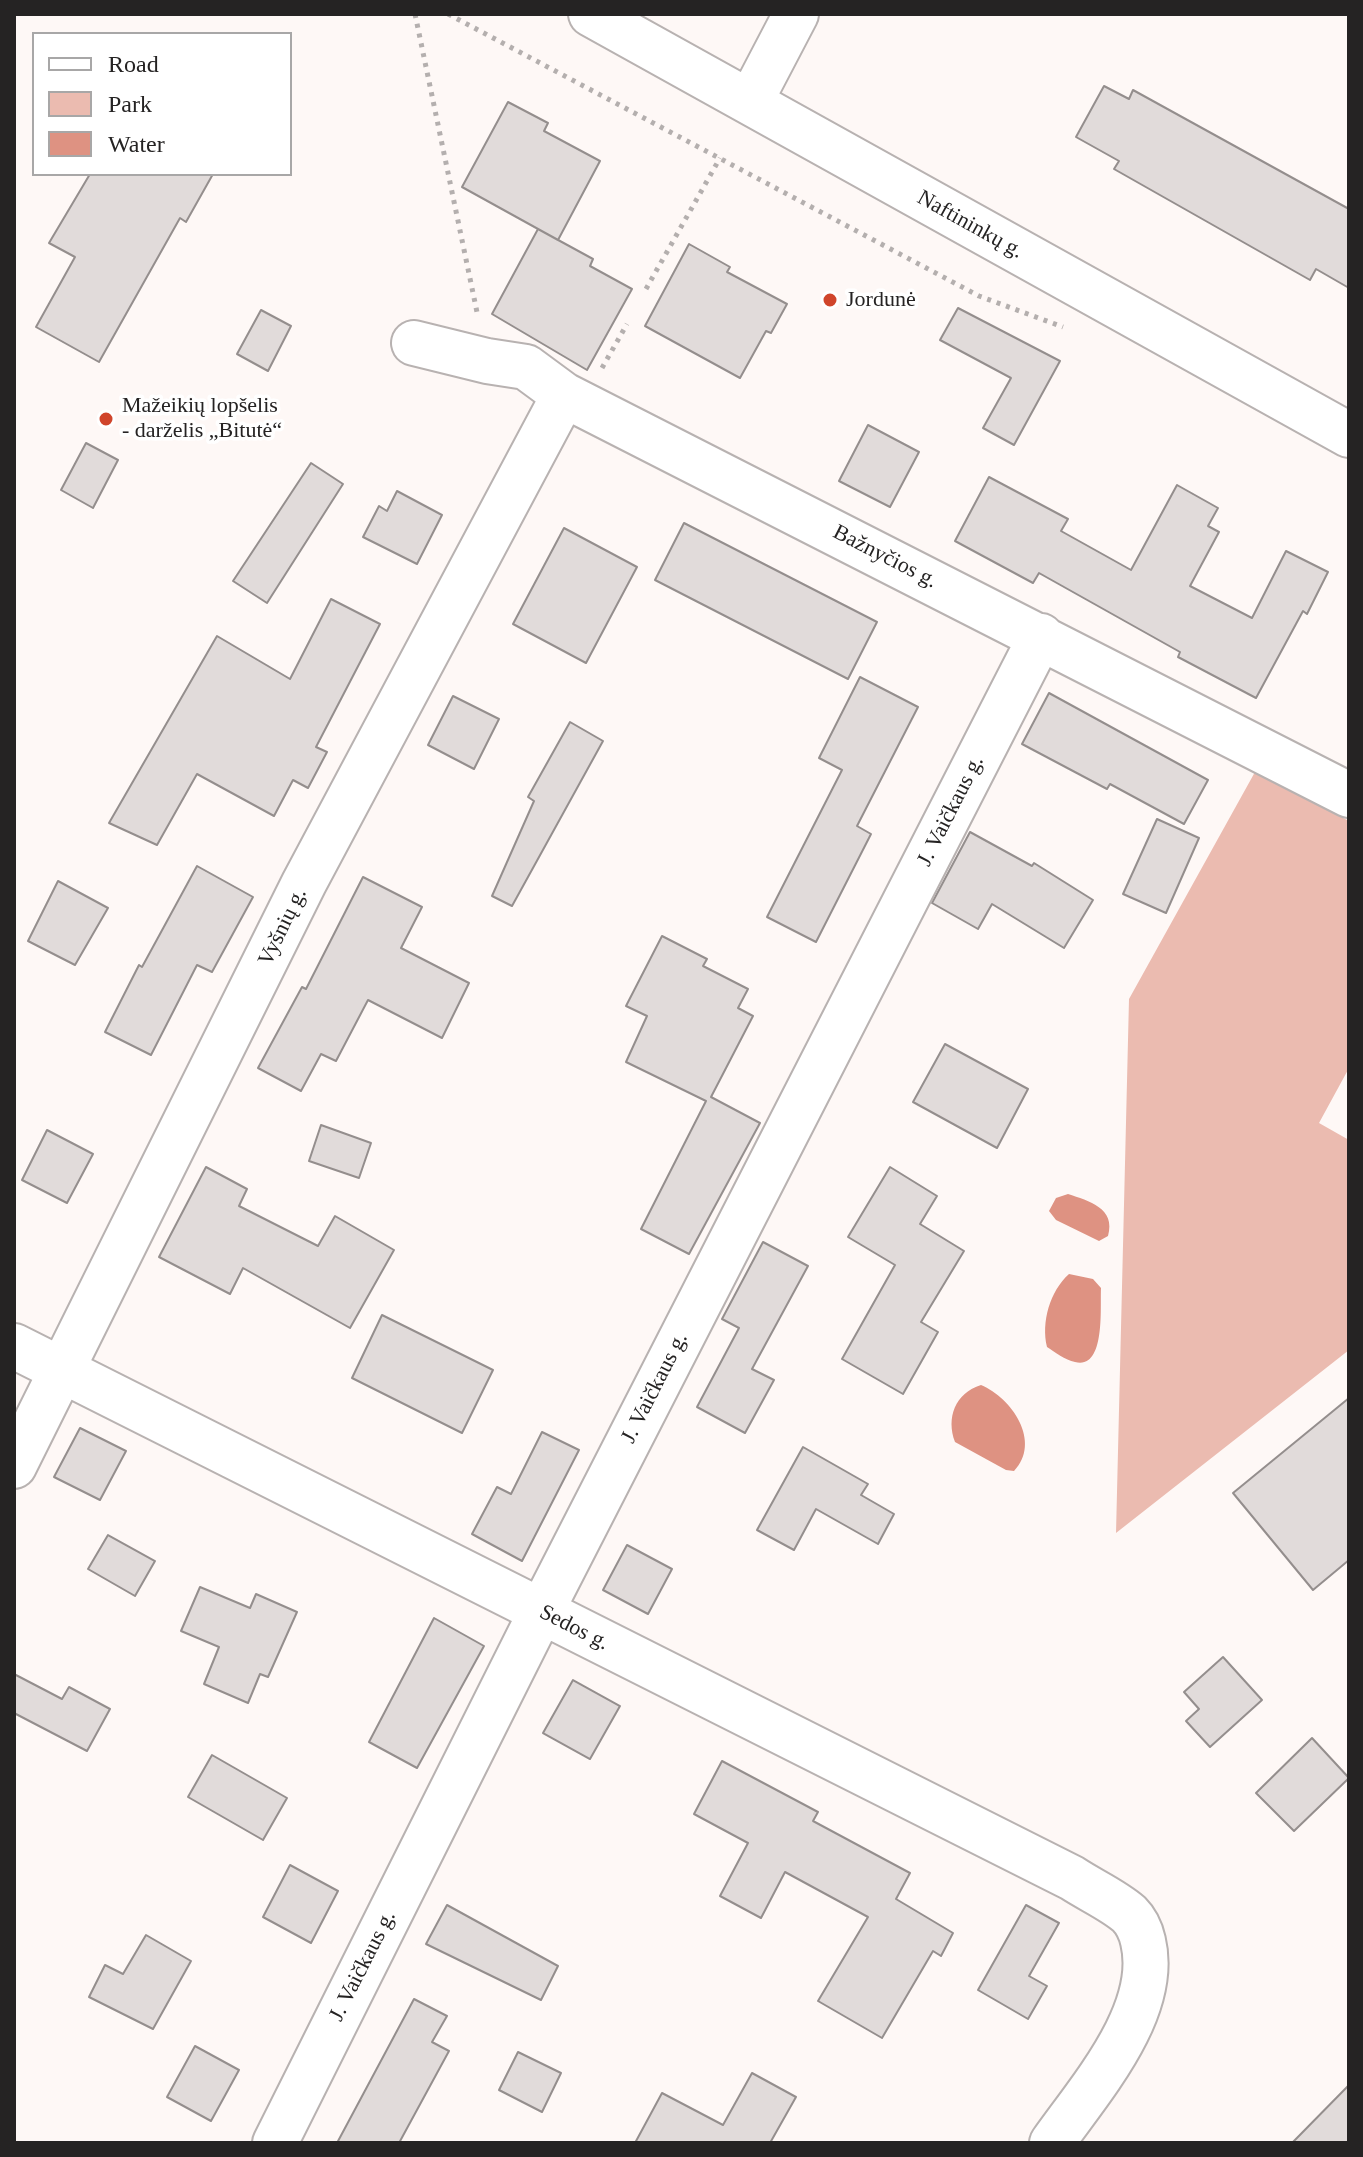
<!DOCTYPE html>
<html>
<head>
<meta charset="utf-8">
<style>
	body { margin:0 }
	#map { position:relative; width:1363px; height:2157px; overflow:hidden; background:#fef8f6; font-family:"Times New Roman",serif }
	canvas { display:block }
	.frame { position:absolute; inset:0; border:16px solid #252323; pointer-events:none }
	.legend { position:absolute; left:32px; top:32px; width:260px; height:144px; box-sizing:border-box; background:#fff; border:2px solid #a8a7a7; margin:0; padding:10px 14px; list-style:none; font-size:24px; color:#252323 }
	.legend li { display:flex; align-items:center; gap:16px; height:40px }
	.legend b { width:40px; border:2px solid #a8a7a7 }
</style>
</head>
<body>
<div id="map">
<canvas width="1363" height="2157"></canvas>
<div class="frame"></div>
<ul class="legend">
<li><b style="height:10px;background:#fff"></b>Road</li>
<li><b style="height:22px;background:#ebbbb0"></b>Park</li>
<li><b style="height:22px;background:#de9282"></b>Water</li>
</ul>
</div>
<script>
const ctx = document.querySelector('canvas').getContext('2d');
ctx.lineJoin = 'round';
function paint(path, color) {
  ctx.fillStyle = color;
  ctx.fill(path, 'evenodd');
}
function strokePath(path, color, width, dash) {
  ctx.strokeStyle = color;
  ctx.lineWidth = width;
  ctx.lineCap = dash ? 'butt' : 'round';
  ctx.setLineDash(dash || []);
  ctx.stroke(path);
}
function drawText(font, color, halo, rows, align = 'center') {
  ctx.font = font + ' "Times New Roman",serif';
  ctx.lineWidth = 7;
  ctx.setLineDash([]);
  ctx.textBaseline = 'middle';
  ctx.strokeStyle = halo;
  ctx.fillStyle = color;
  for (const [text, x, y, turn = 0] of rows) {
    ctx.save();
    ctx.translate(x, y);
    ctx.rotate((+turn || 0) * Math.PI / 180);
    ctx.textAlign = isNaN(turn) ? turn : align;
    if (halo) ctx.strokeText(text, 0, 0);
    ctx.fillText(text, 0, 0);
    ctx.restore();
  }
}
paint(new Path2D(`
	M 1255,772 L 1349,821 L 1349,1068 L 1319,1123 L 1349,1140 L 1349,1350 L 1116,1533 L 1129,999 Z`), '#ebbbb0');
paint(new Path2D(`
	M 1068,1194 C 1089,1201 1116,1208 1108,1236 L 1099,1241 L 1056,1220 L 1049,1211 L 1056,1198 Z
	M 1069,1274 L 1093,1279 L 1101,1288 C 1100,1307 1106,1370 1075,1362 C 1065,1360 1055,1352 1047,1347 C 1041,1322 1050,1291 1069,1274 Z
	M 981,1385 C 1012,1398 1042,1442 1014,1471 L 1006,1470 L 955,1442 C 946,1418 955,1393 981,1385 Z`), '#de9282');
const building = new Path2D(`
	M 1104,86 L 1129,99 L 1133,90 L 1349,209 L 1349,288 L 1316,269 L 1310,280 L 1114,169 L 1119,161 L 1076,137 Z
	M 508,102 L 548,123 L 544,131 L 600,161 L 558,240 L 462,187 Z
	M 90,174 L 213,174 L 186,222 L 180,218 L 99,362 L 36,327 L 75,257 L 49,243 Z
	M 538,229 L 593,259 L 590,266 L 632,289 L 587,370 L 492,314 Z
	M 689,244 L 730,267 L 727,272 L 787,304 L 771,333 L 766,331 L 740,378 L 645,326 Z
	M 958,308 L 1060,361 L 1014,445 L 983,428 L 1011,378 L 940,340 Z
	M 261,310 L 291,326 L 268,371 L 237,354 Z
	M 868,425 L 919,452 L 890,507 L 839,481 Z
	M 86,443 L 118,460 L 93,508 L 61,490 Z
	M 311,463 L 343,484 L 267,603 L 233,581 Z
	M 989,477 L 1068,519 L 1061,531 L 1131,570 L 1177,485 L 1218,508 L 1208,526 L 1219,532 L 1190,586 L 1252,618 L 1286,551 L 1328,572 L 1307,614 L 1303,611 L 1256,698 L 1178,657 L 1180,652 L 1039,573 L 1033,583 L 955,541 Z
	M 397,491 L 442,515 L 417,564 L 363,537 L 379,506 L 387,511 Z
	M 684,523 L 877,622 L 848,679 L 655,580 Z
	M 564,528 L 637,567 L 586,663 L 513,624 Z
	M 331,599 L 380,624 L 316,747 L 327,752 L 308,788 L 293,780 L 274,816 L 197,774 L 157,845 L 109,823 L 217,636 L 290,679 Z
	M 860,677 L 918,707 L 857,826 L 871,834 L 816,942 L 767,917 L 842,770 L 819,758 Z
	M 1049,693 L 1208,780 L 1184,824 L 1110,784 L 1107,789 L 1022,744 Z
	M 453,696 L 499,719 L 474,769 L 428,745 Z
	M 570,722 L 603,741 L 512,906 L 492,896 L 534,801 L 528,797 Z
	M 1157,819 L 1199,838 L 1166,913 L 1123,894 Z
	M 970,832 L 1032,866 L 1034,863 L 1093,900 L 1064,948 L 992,904 L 978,929 L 932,903 Z
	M 197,866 L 253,897 L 212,972 L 197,965 L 151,1055 L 105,1032 L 139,965 L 142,967 Z
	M 363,877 L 422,907 L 401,948 L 469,983 L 442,1038 L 368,1000 L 336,1061 L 321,1054 L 301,1091 L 258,1068 L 302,987 L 306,989 Z
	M 58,881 L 108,908 L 75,965 L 28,941 Z
	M 662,936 L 707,959 L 703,966 L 748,989 L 738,1008 L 753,1016 L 711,1097 L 760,1123 L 689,1254 L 641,1229 L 706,1101 L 626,1062 L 647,1016 L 626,1006 Z
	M 945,1044 L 1028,1089 L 997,1148 L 913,1102 Z
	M 321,1125 L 371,1143 L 359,1178 L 309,1161 Z
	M 47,1130 L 93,1154 L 67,1203 L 22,1180 Z
	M 206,1167 L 247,1189 L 239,1206 L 318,1246 L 335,1216 L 394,1250 L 350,1328 L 243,1268 L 230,1294 L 159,1257 Z
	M 890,1167 L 937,1196 L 920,1224 L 964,1251 L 921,1322 L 938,1332 L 903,1394 L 842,1359 L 895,1265 L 848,1237 Z
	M 763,1242 L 808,1266 L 752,1369 L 774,1380 L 745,1433 L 697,1407 L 739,1328 L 722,1319 Z
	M 382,1315 L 493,1370 L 462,1433 L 352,1378 Z
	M 1349,1398 L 1349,1560 L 1313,1590 L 1233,1493 Z
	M 80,1428 L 126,1451 L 100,1500 L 54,1477 Z
	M 542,1432 L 579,1450 L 522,1561 L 472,1534 L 497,1487 L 511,1494 Z
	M 803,1447 L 868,1484 L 861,1495 L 894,1514 L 878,1544 L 816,1509 L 794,1550 L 757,1530 Z
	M 108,1535 L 155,1561 L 135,1596 L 88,1569 Z
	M 627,1545 L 672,1569 L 648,1614 L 603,1590 Z
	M 200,1587 L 250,1608 L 256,1594 L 297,1612 L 268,1677 L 260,1674 L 248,1703 L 204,1684 L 219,1647 L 181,1631 Z
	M 434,1618 L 484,1646 L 417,1768 L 369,1742 Z
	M 1223,1657 L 1262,1700 L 1210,1747 L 1186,1721 L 1199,1709 L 1184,1692 Z
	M 14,1674 L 62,1699 L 69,1687 L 110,1709 L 87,1751 L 14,1713 Z
	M 573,1680 L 620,1706 L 590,1759 L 543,1733 Z
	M 1312,1738 L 1349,1778 L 1294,1831 L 1256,1793 Z
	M 212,1755 L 287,1798 L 263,1840 L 188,1797 Z
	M 722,1761 L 818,1812 L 813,1821 L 910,1873 L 896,1899 L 953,1933 L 941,1956 L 933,1951 L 882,2038 L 818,2001 L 868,1917 L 785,1872 L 761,1918 L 720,1896 L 748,1843 L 694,1814 Z
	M 290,1865 L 338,1891 L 311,1943 L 263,1917 Z
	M 447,1905 L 558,1966 L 541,2000 L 426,1944 Z
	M 1026,1905 L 1059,1923 L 1029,1976 L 1047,1986 L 1028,2019 L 978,1990 Z
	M 146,1935 L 191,1961 L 153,2029 L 89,1997 L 105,1965 L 123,1974 Z
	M 414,1999 L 447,2016 L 432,2042 L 449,2051 L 399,2143 L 337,2143 Z
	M 195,2046 L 239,2070 L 211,2121 L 167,2097 Z
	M 518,2052 L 561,2073 L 542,2112 L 499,2090 Z
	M 752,2073 L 796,2097 L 770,2143 L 635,2143 L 662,2093 L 723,2125 Z
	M 1349,2085 L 1349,2143 L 1292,2143 Z`);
paint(building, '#e1dbda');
strokePath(building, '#948e8d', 2);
const minor = new Path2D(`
	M 591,14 L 1349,435
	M 750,102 L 796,14
	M 414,343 L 487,361 L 526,367 L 564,395 L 1349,795
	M 14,1346 L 1072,1878 C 1090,1890 1113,1900 1129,1914 C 1136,1921 1141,1932 1143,1941 C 1160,2011 1090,2089 1052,2143
	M 14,1466 L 304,883 L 564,395
	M 275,2143 L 541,1612 L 1041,636`);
strokePath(minor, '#b8b2b1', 48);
strokePath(new Path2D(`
	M 415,14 L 478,317
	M 448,14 L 979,296 L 1063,327
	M 646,289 L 720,158
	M 602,368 L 627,324`), '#b4afae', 5, [4, 6]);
strokePath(minor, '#fff', 44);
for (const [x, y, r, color] of [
	[830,300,8,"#d0452b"],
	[106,419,8,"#d0452b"]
]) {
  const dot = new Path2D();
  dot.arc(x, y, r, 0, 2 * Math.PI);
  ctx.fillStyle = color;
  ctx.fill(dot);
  strokePath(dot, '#fff', 3);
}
drawText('22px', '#252323', '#fff', [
	["Naftininkų g.",970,225,29],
	["Bažnyčios g.",885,557,27],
	["J. Vaičkaus g.",951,811,-63],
	["Vyšnių g.",283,927,-64],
	["J. Vaičkaus g.",655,1388,-63],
	["Sedos g.",574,1628,27],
	["J. Vaičkaus g.",363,1966,-63]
]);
drawText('22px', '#252323', '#fff', [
	["Jordunė",846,300],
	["Mažeikių lopšelis",122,406],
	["- darželis „Bitutė“",122,431]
], 'left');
</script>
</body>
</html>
